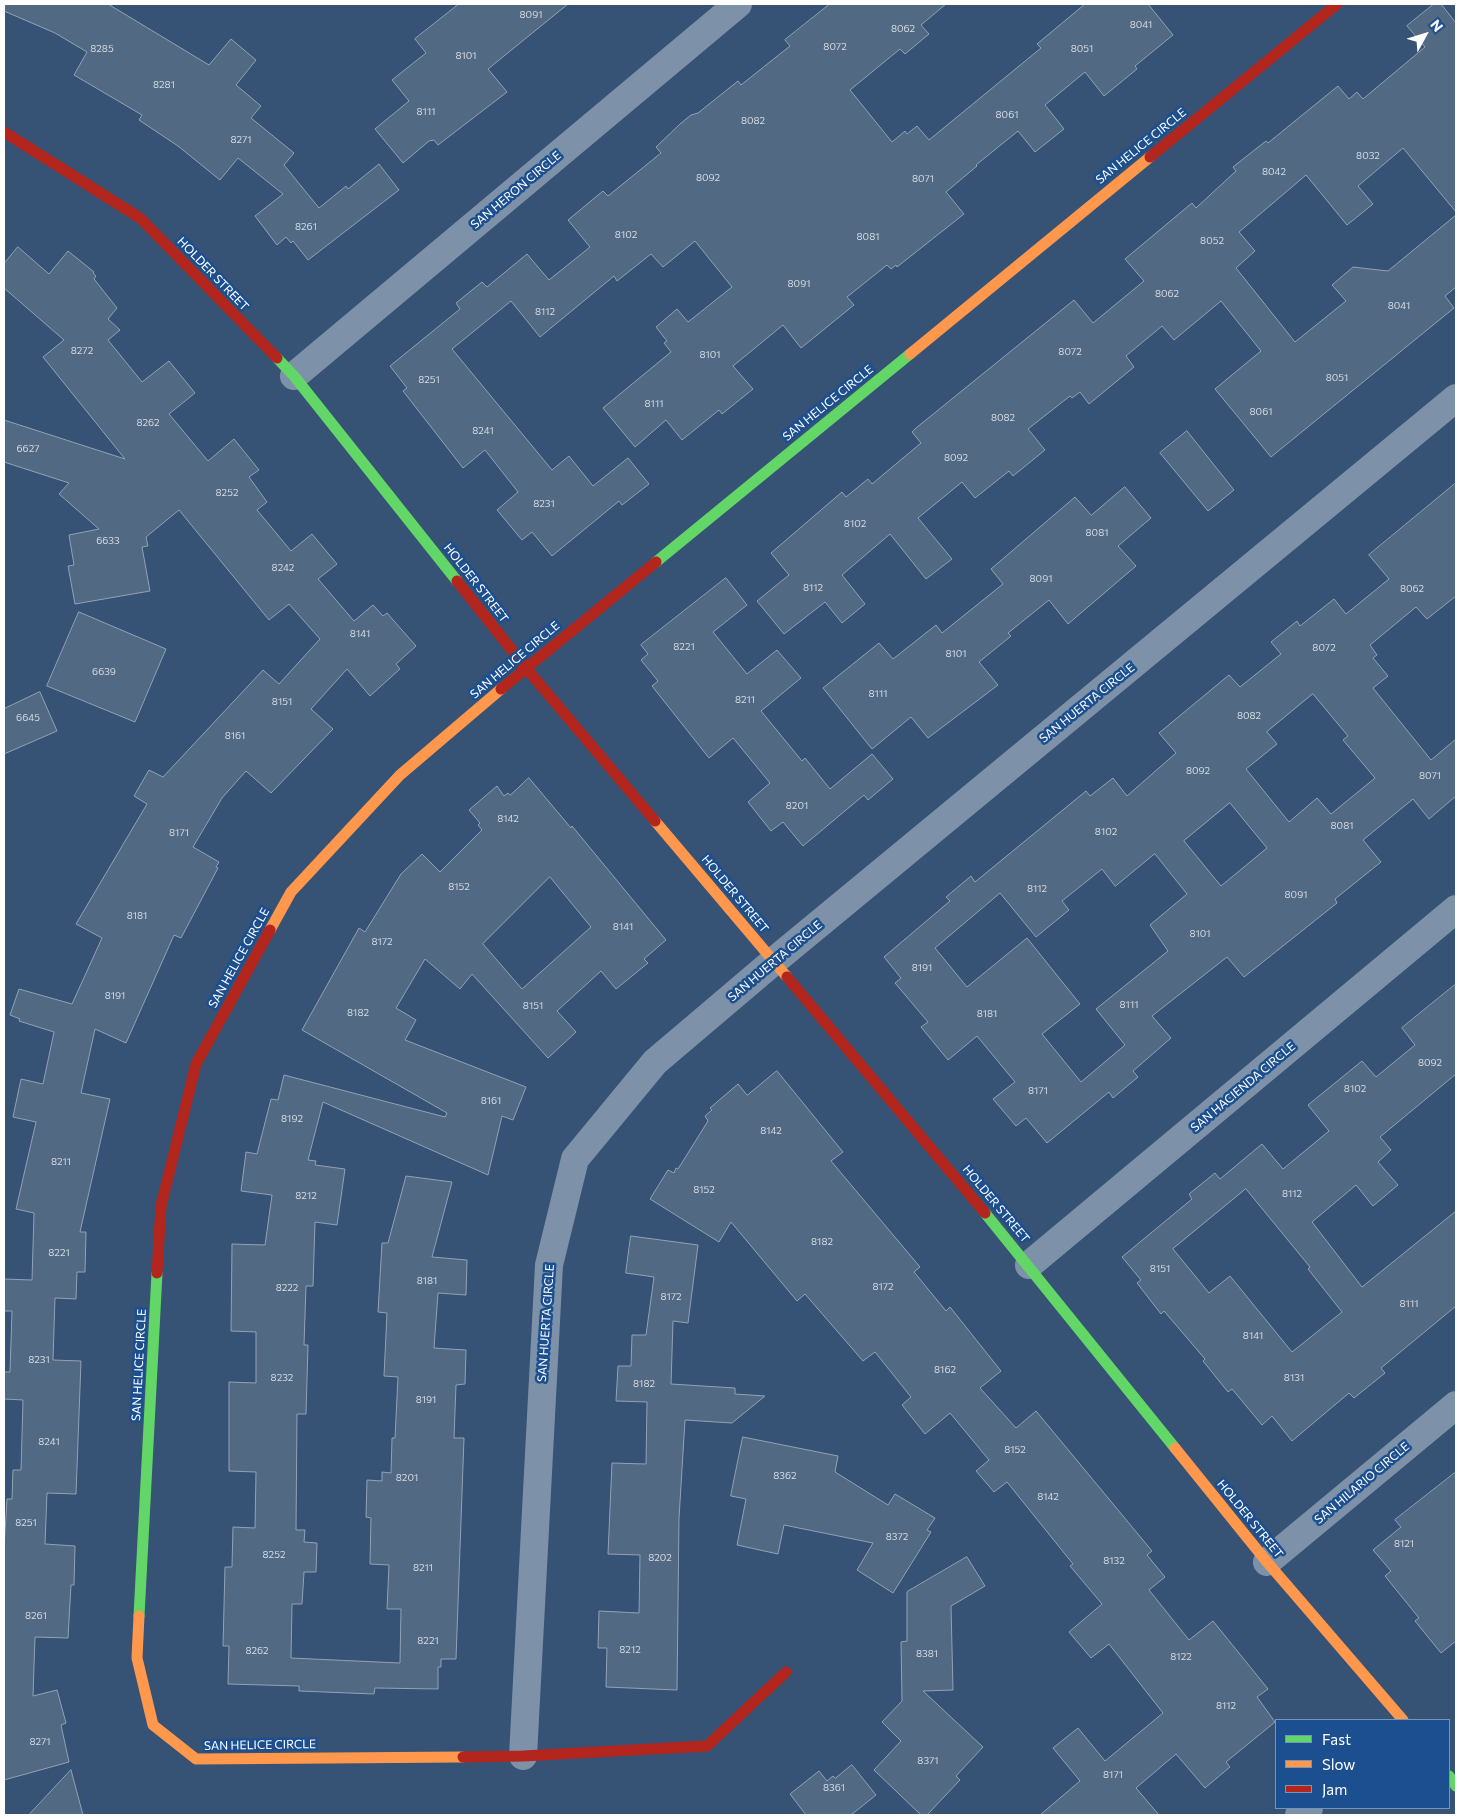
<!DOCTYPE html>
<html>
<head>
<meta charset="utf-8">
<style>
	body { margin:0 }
	#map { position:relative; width:1460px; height:1819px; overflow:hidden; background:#365274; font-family:Commissioner,sans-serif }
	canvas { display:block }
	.frame { position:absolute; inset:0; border:5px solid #fff; pointer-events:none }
	.legend { position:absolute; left:1275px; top:1719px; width:175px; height:90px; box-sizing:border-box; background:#1b4f8f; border:1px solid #7695bc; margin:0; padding:6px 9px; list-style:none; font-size:15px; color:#fff }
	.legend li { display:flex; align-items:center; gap:10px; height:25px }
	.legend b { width:25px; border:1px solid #7695bc }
	.north { position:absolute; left:1400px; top:10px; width:50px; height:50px; -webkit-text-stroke:4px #1b4f8f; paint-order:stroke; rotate:51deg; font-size:14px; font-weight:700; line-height:20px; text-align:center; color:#fff }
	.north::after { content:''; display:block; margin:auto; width:18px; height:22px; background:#fff; clip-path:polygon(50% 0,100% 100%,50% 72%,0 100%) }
</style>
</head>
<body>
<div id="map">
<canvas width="1460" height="1819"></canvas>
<div class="frame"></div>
<ul class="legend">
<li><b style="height:6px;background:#63d668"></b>Fast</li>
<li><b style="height:6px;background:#ff974d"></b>Slow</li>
<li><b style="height:6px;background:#b3261e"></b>Jam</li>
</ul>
<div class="north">N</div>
</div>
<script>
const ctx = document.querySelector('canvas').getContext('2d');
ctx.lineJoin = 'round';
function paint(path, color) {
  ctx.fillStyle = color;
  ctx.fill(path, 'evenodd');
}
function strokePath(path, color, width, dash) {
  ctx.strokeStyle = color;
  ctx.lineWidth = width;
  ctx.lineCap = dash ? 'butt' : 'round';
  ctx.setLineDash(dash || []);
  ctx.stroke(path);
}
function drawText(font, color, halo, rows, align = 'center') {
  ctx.font = font + ' Commissioner,sans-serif';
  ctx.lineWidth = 5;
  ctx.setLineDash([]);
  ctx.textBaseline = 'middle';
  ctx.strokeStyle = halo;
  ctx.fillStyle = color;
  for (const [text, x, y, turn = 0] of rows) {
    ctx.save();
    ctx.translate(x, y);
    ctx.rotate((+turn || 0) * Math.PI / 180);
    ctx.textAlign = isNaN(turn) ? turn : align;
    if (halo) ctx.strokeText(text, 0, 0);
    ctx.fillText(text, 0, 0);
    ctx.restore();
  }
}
const building = new Path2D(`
	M 4,4 L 108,4 L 209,65 L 231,39 L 256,60 L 236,85 L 261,106 L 251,118 L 294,153 L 284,165 L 319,208 L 346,186 L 348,189 L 379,164 L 399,190 L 308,260 L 293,241 L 291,243 L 286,237 L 277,245 L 255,216 L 283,194 L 238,158 L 220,180 L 178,146 L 139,120 L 142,115 L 74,75 L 87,52 L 55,33 L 4,11 Z
	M 459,4 L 568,4 L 488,69 L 507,92 L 438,145 L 434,140 L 429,141 L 403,163 L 375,129 L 409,101 L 392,80 L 426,53 L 415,39 Z
	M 830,4 L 946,4 L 921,25 L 929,34 L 905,54 L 900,49 L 850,90 L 892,142 L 905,131 L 907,134 L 917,126 L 929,140 L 1041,48 L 1037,44 L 1085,4 L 1148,4 L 1173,35 L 1135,66 L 1137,69 L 1104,96 L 1085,72 L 1045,105 L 1064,129 L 1035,152 L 1018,131 L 976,165 L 977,166 L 946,192 L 964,214 L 897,267 L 896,265 L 891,269 L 887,265 L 847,297 L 854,305 L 801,348 L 783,325 L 733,366 L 753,389 L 722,414 L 719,410 L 682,440 L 666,420 L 635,447 L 603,408 L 671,352 L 664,343 L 667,341 L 656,327 L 677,309 L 688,322 L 732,287 L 695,241 L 663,267 L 651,254 L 617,281 L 614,276 L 540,337 L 511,301 L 452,349 L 552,470 L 569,456 L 593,486 L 628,458 L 649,484 L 622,505 L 619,501 L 552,556 L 532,532 L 522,540 L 497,510 L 518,492 L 485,450 L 463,468 L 403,391 L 407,388 L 390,366 L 460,309 L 456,303 L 482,282 L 487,287 L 527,254 L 549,280 L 590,247 L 568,220 L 603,191 L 608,196 L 661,153 L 656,147 L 680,124 L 691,115 L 698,113 L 738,81 L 741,85 L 790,46 L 785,40 Z
	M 1434,4 L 1441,4 L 1456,23 L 1456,212 L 1403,148 L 1358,186 L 1373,204 L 1347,225 L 1306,175 L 1239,232 L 1255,251 L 1236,268 L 1295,342 L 1346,301 L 1332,285 L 1353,267 L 1388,271 L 1456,215 L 1456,287 L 1445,296 L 1454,308 L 1271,457 L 1215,389 L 1261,351 L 1221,301 L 1174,340 L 1162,326 L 1126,356 L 1134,367 L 1089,404 L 1080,392 L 1072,398 L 1070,396 L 1028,429 L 1045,450 L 1013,476 L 1009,471 L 975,498 L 962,482 L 918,518 L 952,559 L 926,579 L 890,534 L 842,575 L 865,604 L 842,623 L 825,602 L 784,634 L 757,601 L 789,575 L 771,553 L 842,492 L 846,497 L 868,479 L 872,484 L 921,443 L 912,432 L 916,428 L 1074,300 L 1093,323 L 1144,281 L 1125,259 L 1192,203 L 1196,208 L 1236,171 L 1233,167 L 1266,141 L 1268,143 L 1338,86 L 1349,99 L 1357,92 L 1363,99 L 1425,47 L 1407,26 Z
	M 18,247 L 49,274 L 68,251 L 94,272 L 93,273 L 96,276 L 94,279 L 117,308 L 108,319 L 120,330 L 108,340 L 142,382 L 169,361 L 195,393 L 169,414 L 208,461 L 234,439 L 259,470 L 249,477 L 267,502 L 257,510 L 291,551 L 312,534 L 337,564 L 318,579 L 354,621 L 373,605 L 383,616 L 387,613 L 416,646 L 396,664 L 400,669 L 370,696 L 347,669 L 311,709 L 333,729 L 271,793 L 246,771 L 222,798 L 193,847 L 219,862 L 216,867 L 218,868 L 181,938 L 174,935 L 126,1043 L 95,1029 L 81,1093 L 110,1099 L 80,1232 L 86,1232 L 85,1272 L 77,1272 L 76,1299 L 55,1298 L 53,1360 L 81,1361 L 76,1494 L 47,1493 L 45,1544 L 75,1546 L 74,1585 L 71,1585 L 68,1638 L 35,1637 L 33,1696 L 57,1690 L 66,1723 L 61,1725 L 69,1762 L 4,1780 L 4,1548 L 7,1499 L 12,1499 L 13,1470 L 21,1470 L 23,1400 L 4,1399 L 4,1372 L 10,1372 L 12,1311 L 4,1311 L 4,1279 L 32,1280 L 34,1213 L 16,1209 L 36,1122 L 13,1117 L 21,1079 L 43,1084 L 54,1032 L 19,1021 L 20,1019 L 10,1015 L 19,989 L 72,1004 L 102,938 L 76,924 L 147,804 L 134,796 L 149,770 L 163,777 L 263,670 L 279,684 L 320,639 L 289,604 L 269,620 L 179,510 L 146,537 L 148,546 L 142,547 L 150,591 L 75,604 L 68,566 L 74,565 L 69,535 L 99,529 L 59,494 L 69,483 L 4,462 L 4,420 L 125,459 L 43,357 L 64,340 L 4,288 L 4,264 Z
	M 1187,431 L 1234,490 L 1208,511 L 1160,453 Z
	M 1456,483 L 1456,596 L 1427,619 L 1416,607 L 1370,645 L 1377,655 L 1373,658 L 1388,676 L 1373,688 L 1431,760 L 1456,739 L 1456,796 L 1429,819 L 1413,799 L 1363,840 L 1381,862 L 1335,899 L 1337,903 L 1244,977 L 1227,957 L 1152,1016 L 1171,1038 L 1133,1071 L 1138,1077 L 1113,1098 L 1109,1092 L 1047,1143 L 1026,1118 L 1016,1126 L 993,1099 L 1015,1082 L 977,1036 L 948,1060 L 921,1027 L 928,1022 L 895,983 L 901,978 L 884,957 L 950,901 L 946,897 L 971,876 L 975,882 L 1086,791 L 1090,796 L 1113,778 L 1127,796 L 1176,753 L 1159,733 L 1229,675 L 1240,687 L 1281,654 L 1271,642 L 1297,621 L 1300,626 L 1334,599 L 1346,614 L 1389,579 L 1369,555 ZM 1313,694 L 1348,736 L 1343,740 L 1375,778 L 1331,814 L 1317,798 L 1289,822 L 1246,769 L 1277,744 L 1267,732 ZM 1230,803 L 1267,848 L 1221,886 L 1184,841 ZM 1155,854 L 1187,894 L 1150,925 L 1168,951 L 1096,1009 L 1125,1045 L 1081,1082 L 1042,1034 L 1080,1004 L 1027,938 L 967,987 L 935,948 L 1000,893 L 1036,937 L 1069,910 L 1062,901 L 1102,869 L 1115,886 Z
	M 1125,487 L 1151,518 L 1118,546 L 1136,566 L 1068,624 L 1049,600 L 1008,633 L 1011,636 L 979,662 L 998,685 L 928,738 L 911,717 L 872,749 L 823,688 L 879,643 L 893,659 L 936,625 L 942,633 L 1003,584 L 991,569 L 1075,497 L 1091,515 Z
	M 726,578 L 747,605 L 713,632 L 747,674 L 777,650 L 801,678 L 761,711 L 802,761 L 805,758 L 830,789 L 872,754 L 893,779 L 868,800 L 864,795 L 803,846 L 783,822 L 771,831 L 748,802 L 770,783 L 733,738 L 709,758 L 652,686 L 658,681 L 641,660 L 648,654 L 641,645 Z
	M 79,612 L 166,649 L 135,722 L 47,686 Z
	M 40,692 L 57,731 L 4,754 L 4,709 Z
	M 529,778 L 571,828 L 572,826 L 666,940 L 644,959 L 648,963 L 616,989 L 601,971 L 557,1011 L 576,1032 L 548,1058 L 472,974 L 460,989 L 425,959 L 396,1008 L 416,1020 L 405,1040 L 526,1087 L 513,1120 L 502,1116 L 488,1175 L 323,1102 L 308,1160 L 316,1161 L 315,1165 L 345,1169 L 337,1225 L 315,1222 L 313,1286 L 306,1286 L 304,1345 L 308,1345 L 306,1414 L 297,1414 L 296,1530 L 305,1530 L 304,1542 L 317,1543 L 316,1572 L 304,1572 L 302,1604 L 292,1604 L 291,1658 L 400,1663 L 401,1609 L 387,1609 L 389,1565 L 370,1564 L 371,1518 L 366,1517 L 367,1480 L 382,1481 L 382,1472 L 391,1473 L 392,1438 L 395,1438 L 398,1377 L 384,1376 L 387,1313 L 378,1312 L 382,1243 L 388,1243 L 406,1176 L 452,1182 L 432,1257 L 467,1260 L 466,1295 L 438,1293 L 434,1348 L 466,1350 L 465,1384 L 456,1385 L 454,1438 L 464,1438 L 456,1659 L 441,1659 L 441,1667 L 438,1667 L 438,1689 L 375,1688 L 374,1694 L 299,1691 L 299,1686 L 228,1684 L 229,1646 L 223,1646 L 225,1567 L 232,1567 L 233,1527 L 255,1528 L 256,1472 L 229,1471 L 229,1382 L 256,1383 L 256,1332 L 231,1331 L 232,1244 L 265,1245 L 272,1195 L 241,1191 L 246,1152 L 257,1154 L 271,1099 L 278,1100 L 284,1075 L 445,1117 L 447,1113 L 302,1030 L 359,928 L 365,932 L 401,874 L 422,854 L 440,872 L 482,830 L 478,825 L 480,823 L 469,810 L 497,786 L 504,796 L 508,793 L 510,795 ZM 550,877 L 591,927 L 522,989 L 483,944 Z
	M 1456,984 L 1456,1074 L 1380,1137 L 1391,1150 L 1378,1162 L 1398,1185 L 1373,1206 L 1356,1185 L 1312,1222 L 1362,1287 L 1456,1211 L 1456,1306 L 1381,1368 L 1385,1373 L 1354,1398 L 1349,1393 L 1292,1441 L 1272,1416 L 1262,1425 L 1232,1389 L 1228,1392 L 1203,1361 L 1205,1359 L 1164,1311 L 1161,1314 L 1137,1283 L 1141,1280 L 1122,1257 L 1192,1199 L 1189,1194 L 1215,1173 L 1220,1179 L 1262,1144 L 1283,1169 L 1329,1131 L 1308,1105 L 1362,1061 L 1376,1077 L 1415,1045 L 1402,1028 ZM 1246,1189 L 1310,1267 L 1308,1269 L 1342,1312 L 1292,1352 L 1230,1276 L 1209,1293 L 1173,1249 Z
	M 777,1071 L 843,1152 L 831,1161 L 920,1267 L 914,1272 L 946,1311 L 950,1307 L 1001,1371 L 980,1388 L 1016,1428 L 1036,1411 L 1152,1551 L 1147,1555 L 1165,1577 L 1149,1590 L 1189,1640 L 1213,1621 L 1268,1689 L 1257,1697 L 1275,1722 L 1226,1762 L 1230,1767 L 1205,1788 L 1176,1754 L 1136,1788 L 1159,1815 L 1040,1815 L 1080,1781 L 1053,1748 L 1078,1728 L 1105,1761 L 1163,1713 L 1109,1644 L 1091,1658 L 1069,1632 L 1102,1604 L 1070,1566 L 1073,1564 L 1007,1482 L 994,1492 L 976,1471 L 989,1460 L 950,1413 L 925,1434 L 902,1405 L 911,1397 L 875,1352 L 863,1361 L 805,1294 L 797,1301 L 731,1222 L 719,1242 L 650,1199 L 668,1170 L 674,1173 L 676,1168 L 678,1169 L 708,1121 L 705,1116 L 712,1110 L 710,1108 L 738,1084 L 747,1095 Z
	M 631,1236 L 698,1245 L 688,1323 L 673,1321 L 671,1384 L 735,1388 L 735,1394 L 765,1396 L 732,1423 L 685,1420 L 679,1518 L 677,1690 L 606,1687 L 607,1648 L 598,1648 L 599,1611 L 639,1613 L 640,1555 L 608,1554 L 612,1463 L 646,1464 L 647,1402 L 616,1401 L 618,1366 L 631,1366 L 632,1335 L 646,1335 L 654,1277 L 626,1273 Z
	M 743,1437 L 838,1456 L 835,1472 L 888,1505 L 895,1494 L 935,1518 L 927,1530 L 931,1532 L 893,1593 L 857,1570 L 873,1543 L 784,1525 L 778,1554 L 737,1545 L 746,1499 L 731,1496 Z
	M 1456,1472 L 1456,1641 L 1441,1653 L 1415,1621 L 1419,1618 L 1385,1576 L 1391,1571 L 1373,1550 L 1401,1527 L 1395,1520 Z
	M 967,1557 L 985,1586 L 951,1606 L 953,1690 L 923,1691 L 983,1747 L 956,1776 L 960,1780 L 927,1815 L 921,1815 L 874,1770 L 901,1741 L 882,1722 L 902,1701 L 901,1642 L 907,1641 L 907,1592 Z
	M 852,1765 L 876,1795 L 851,1815 L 806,1815 L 790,1794 L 819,1771 L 827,1781 L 833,1776 L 835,1778 Z
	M 71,1770 L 83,1815 L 29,1815 Z`);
paint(building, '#526984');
strokePath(building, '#92a2b6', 1);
strokePath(new Path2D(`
	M 294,376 L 738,4
	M 1029,1265 L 1456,909
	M 1267,1562 L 1456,1405
	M 523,1756 L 549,1265 L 575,1159 L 655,1062 L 774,961 L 1456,398
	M 1299,1815 L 1309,1808`), '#7d92a8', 28);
strokePath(new Path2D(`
	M 277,358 L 294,376 L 457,581
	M 656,562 L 910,354
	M 985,1213 L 1175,1448
	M 139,1616 L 157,1273
	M 1449,1776 L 1456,1786`), '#63d668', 11);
strokePath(new Path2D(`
	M 910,354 L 1150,157
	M 655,821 L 787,977
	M 270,930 L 291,892 L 400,775 L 501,689
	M 1175,1448 L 1267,1562 L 1403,1720
	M 139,1616 L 137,1658 L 153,1725 L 196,1759 L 463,1757`), '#ff974d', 11);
strokePath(new Path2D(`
	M 4,132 L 140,218 L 277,358
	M 1150,157 L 1337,4
	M 457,581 L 526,668 L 655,821
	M 501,689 L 656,562
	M 787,977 L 985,1213
	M 157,1273 L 161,1206 L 196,1064 L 270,930
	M 463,1757 L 523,1756 L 707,1746 L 786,1672`), '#b3261e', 11);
drawText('10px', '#d4dae0', null, [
	["8091",531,15],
	["8041",1141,25],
	["8062",903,29],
	["8072",835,47],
	["8285",102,49],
	["8051",1082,49],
	["8101",466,56],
	["8281",164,85],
	["8111",426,112],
	["8061",1007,115],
	["8082",753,121],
	["8271",241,140],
	["8032",1368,156],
	["8042",1274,172],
	["8092",708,178],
	["8071",923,179],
	["8261",306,227],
	["8102",626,235],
	["8081",868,237],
	["8052",1212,241],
	["8091",799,284],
	["8062",1167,294],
	["8041",1399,306],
	["8112",545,312],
	["8272",82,351],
	["8072",1070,352],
	["8101",710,355],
	["8051",1337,378],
	["8251",429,380],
	["8111",654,404],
	["8061",1261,412],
	["8082",1003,418],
	["8262",148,423],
	["8241",483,431],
	["6627",28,449],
	["8092",956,458],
	["8252",227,493],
	["8231",544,504],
	["8102",855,524],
	["8081",1097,533],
	["6633",108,541],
	["8242",283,568],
	["8091",1041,579],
	["8112",813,588],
	["8062",1412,589],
	["8141",360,634],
	["8221",684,647],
	["8072",1324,648],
	["8101",956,654],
	["6639",104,672],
	["8111",878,694],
	["8211",745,700],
	["8151",282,702],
	["8082",1249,716],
	["6645",28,718],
	["8161",235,736],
	["8092",1198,771],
	["8071",1430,776],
	["8201",797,806],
	["8142",508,819],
	["8081",1342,826],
	["8102",1106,832],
	["8171",179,833],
	["8152",459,887],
	["8112",1037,889],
	["8091",1296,895],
	["8181",137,916],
	["8141",623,927],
	["8101",1200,934],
	["8172",382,942],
	["8191",922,968],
	["8191",115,996],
	["8111",1129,1005],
	["8151",533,1006],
	["8182",358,1013],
	["8181",987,1014],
	["8092",1430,1063],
	["8102",1355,1089],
	["8171",1038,1091],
	["8161",491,1101],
	["8192",292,1119],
	["8142",771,1131],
	["8211",61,1162],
	["8152",704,1190],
	["8112",1292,1194],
	["8212",306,1196],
	["8182",822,1242],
	["8221",59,1253],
	["8151",1160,1269],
	["8181",427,1281],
	["8172",883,1287],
	["8222",287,1288],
	["8172",671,1297],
	["8111",1409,1304],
	["8141",1253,1336],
	["8231",39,1360],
	["8162",945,1370],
	["8232",282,1378],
	["8131",1294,1378],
	["8182",644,1384],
	["8191",426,1400],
	["8241",49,1442],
	["8152",1015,1450],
	["8362",785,1476],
	["8201",407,1478],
	["8142",1048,1497],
	["8251",26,1523],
	["8372",897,1537],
	["8121",1404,1544],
	["8252",274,1555],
	["8202",660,1558],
	["8132",1114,1561],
	["8211",423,1568],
	["8261",36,1616],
	["8221",428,1641],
	["8212",630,1650],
	["8262",257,1651],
	["8381",927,1654],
	["8122",1181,1657],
	["8112",1226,1706],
	["8271",40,1742],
	["8371",928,1761],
	["8171",1113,1775],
	["8361",834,1788]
]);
drawText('12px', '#fff', '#1b4f8f', [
	["SAN HELICE CIRCLE",1141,146,-39],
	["SAN HERON CIRCLE",516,190,-40],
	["HOLDER STREET",213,274,46],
	["SAN HELICE CIRCLE",828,403,-39],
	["HOLDER STREET",476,583,52],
	["SAN HELICE CIRCLE",515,660,-40],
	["SAN HUERTA CIRCLE",1087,703,-39],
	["HOLDER STREET",735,894,50],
	["SAN HELICE CIRCLE",239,958,-61],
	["SAN HUERTA CIRCLE",775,961,-40],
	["SAN HACIENDA CIRCLE",1243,1087,-40],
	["HOLDER STREET",996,1204,50],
	["SAN HUERTA CIRCLE",546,1323,-86],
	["SAN HELICE CIRCLE",139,1365,-87],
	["SAN HILARIO CIRCLE",1362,1483,-40],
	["HOLDER STREET",1250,1519,51],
	["SAN HELICE CIRCLE",260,1745,-1]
]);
</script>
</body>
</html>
